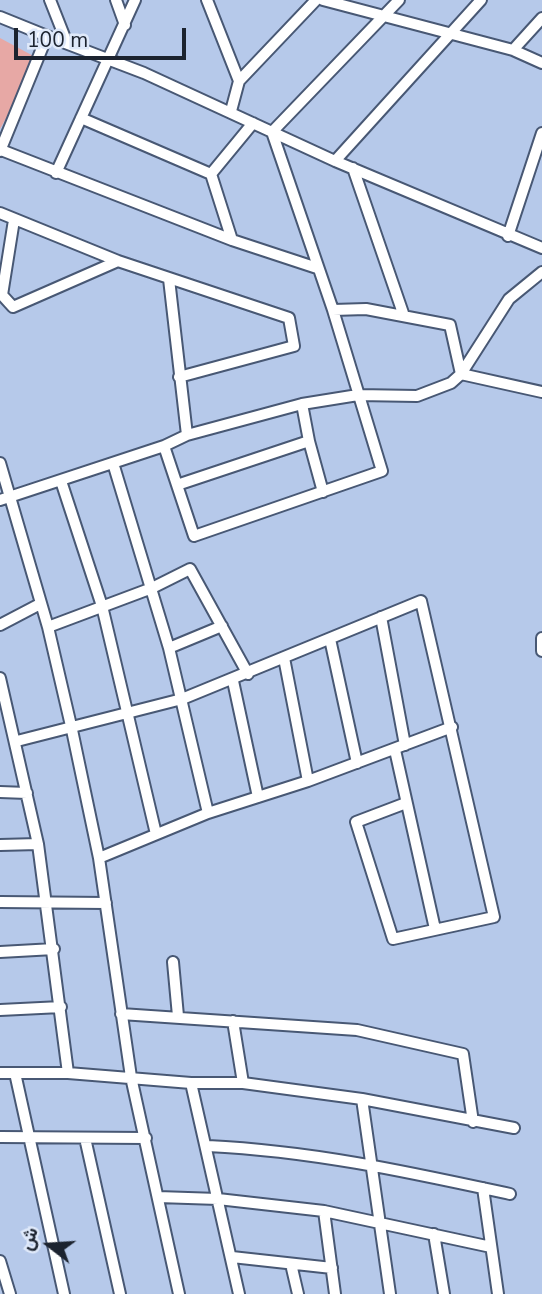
<!DOCTYPE html>
<html>
<head>
<meta charset="utf-8">
<style>
	body { margin:0 }
	#map { position:relative; width:542px; height:1294px; overflow:hidden; background:#b6c9ea; font-family:"Nunito Sans",Vazirmatn,sans-serif }
	canvas { display:block }
	.north { position:absolute; left:14px; top:1210px; width:70px; height:70px; -webkit-text-stroke:5px #dfe9fa; paint-order:stroke; rotate:287deg; font-size:19px; font-weight:700; line-height:28px; text-align:center; color:#1c232f }
	.north::after { content:''; display:block; margin:auto; width:24px; height:32px; background:#1c232f; clip-path:polygon(50% 0,100% 100%,50% 72%,0 100%) }
	.scale { position:absolute; left:14px; top:28px; width:172px; height:32px; box-sizing:border-box; border:4px solid #1c232f; border-top:0; padding-left:9px; font-size:21px; line-height:24px; white-space:nowrap; color:#1c232f; -webkit-text-stroke:5px #dfe9fa; paint-order:stroke }
</style>
</head>
<body>
<div id="map">
<canvas width="542" height="1294"></canvas>
<div class="north">ش</div>
<div class="scale">100 m</div>
</div>
<script>
const ctx = document.querySelector('canvas').getContext('2d');
ctx.lineJoin = 'round';
function paint(path, color) {
  ctx.fillStyle = color;
  ctx.fill(path, 'evenodd');
}
function strokePath(path, color, width, dash) {
  ctx.strokeStyle = color;
  ctx.lineWidth = width;
  ctx.lineCap = dash ? 'butt' : 'round';
  ctx.setLineDash(dash || []);
  ctx.stroke(path);
}
paint(new Path2D(`
	M 0,38 L 39,59 L 0,129 Z`), '#e7a8a5');
const street = new Path2D(`
	M 50,0 L 67,43
	M 116,0 L 125,25
	M 207,0 L 239,81 L 231,111
	M 323,0 L 513,50 L 542,63
	M 0,17 L 47,36
	M 513,50 L 542,18
	M 239,81 L 316,0
	M 81,118 L 211,174
	M 1,150 L 232,240 L 317,268
	M 0,151 L 47,36 L 144,73 L 335,161 L 542,248
	M 335,161 L 481,0
	M 353,168 L 404,316
	M 56,173 L 135,0
	M 0,213 L 118,261 L 289,318 L 294,346 L 179,377
	M 14,220 L 2,295 L 13,307 L 118,261
	M 508,236 L 542,133
	M 232,240 L 211,174 L 253,123
	M 169,279 L 187,435 L 302,404 L 358,395 L 417,396 L 451,383 L 461,374 L 509,299 L 542,272
	M 333,310 L 366,309 L 450,325 L 461,374 L 542,392
	M 187,435 L 164,446 L 194,536 L 382,471 L 333,310 L 272,132 L 399,0
	M 309,441 L 323,492
	M 0,463 L 48,627 L 72,730 L 99,858 L 131,1077 L 179,1294
	M 113,463 L 169,648 L 208,813
	M 61,481 L 102,606 L 156,834
	M 177,485 L 309,441 L 302,404
	M 0,500 L 164,446
	M 381,617 L 405,745
	M 0,625 L 40,604
	M 48,627 L 152,588 L 190,569 L 248,674
	M 542,638 L 542,651
	M 330,639 L 357,763
	M 169,648 L 222,626
	M 284,658 L 308,781
	M 0,678 L 38,844 L 68,1073
	M 233,681 L 258,797
	M 17,741 L 182,699 L 421,601 L 494,917 L 393,939 L 356,822 L 406,803
	M 395,750 L 435,929
	M 0,792 L 27,793
	M 0,845 L 38,844
	M 99,858 L 208,813 L 308,781 L 452,727
	M 0,902 L 106,903
	M 0,952 L 54,949
	M 173,962 L 178,1016
	M 0,1010 L 61,1007
	M 121,1014 L 357,1030 L 463,1054 L 473,1122
	M 233,1021 L 243,1083
	M 0,1073 L 68,1073 L 191,1083 L 243,1083 L 362,1099 L 514,1128
	M 15,1073 L 64,1294
	M 191,1083 L 239,1294
	M 362,1099 L 390,1294
	M 0,1137 L 146,1138
	M 85,1138 L 120,1294
	M 208,1146 C 313,1151 408,1172 510,1194
	M 483,1188 L 498,1294
	M 158,1197 L 218,1199 L 324,1211 L 491,1247
	M 324,1211 L 335,1294
	M 434,1234 L 444,1294
	M 232,1257 L 332,1268
	M 0,1261 L 10,1294
	M 291,1264 L 298,1294`);
strokePath(street, '#485874', 14);
strokePath(street, '#fff', 10);
</script>
</body>
</html>
